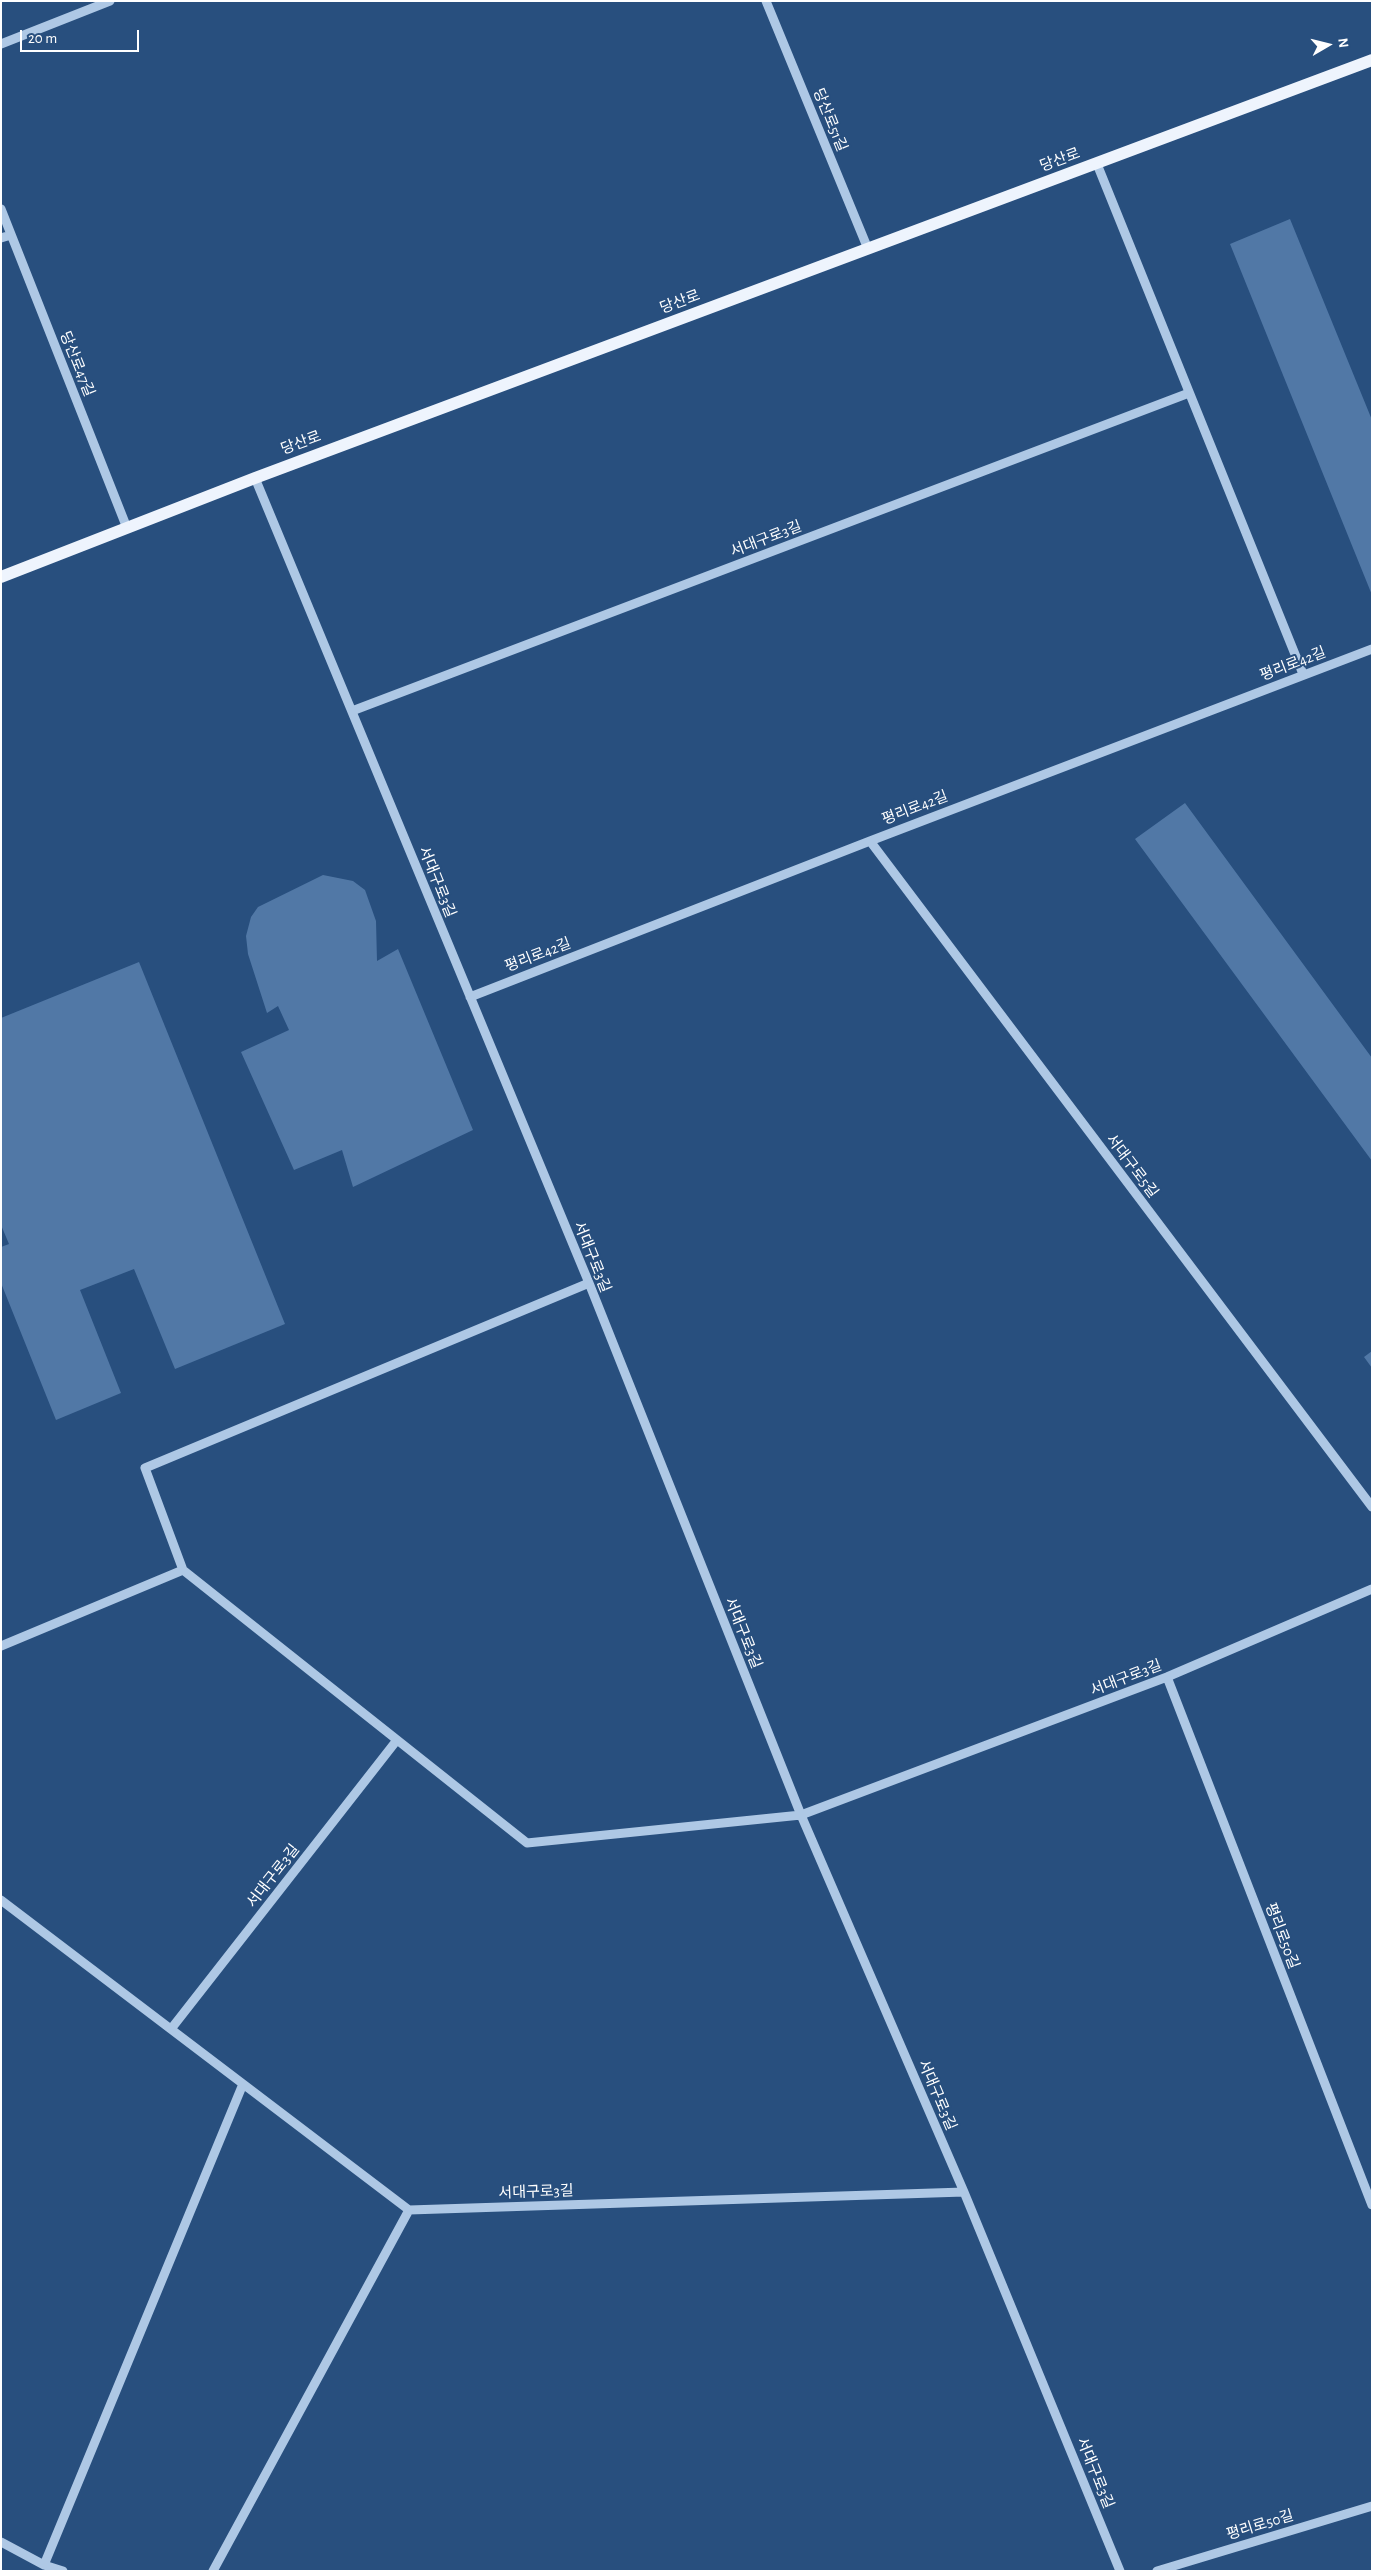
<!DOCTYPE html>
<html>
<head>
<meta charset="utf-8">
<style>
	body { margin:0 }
	#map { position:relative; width:1373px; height:2572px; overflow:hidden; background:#284f7e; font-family:"Alegreya Sans",sans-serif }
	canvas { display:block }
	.frame { position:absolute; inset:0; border:2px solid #fff; pointer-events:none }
	.north { position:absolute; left:1303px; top:20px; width:50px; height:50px; -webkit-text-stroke:4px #284f7e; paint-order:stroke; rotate:82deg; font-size:14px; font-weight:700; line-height:20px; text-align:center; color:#fff }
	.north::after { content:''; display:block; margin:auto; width:18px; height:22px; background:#fff; clip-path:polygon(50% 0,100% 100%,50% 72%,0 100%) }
	.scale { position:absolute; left:20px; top:30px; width:119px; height:22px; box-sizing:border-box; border:2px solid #fff; border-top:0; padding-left:6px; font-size:15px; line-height:18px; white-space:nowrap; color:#fff; -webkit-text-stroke:4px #284f7e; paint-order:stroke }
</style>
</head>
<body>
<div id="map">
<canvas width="1373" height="2572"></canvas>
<div class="frame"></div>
<div class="north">N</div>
<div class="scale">20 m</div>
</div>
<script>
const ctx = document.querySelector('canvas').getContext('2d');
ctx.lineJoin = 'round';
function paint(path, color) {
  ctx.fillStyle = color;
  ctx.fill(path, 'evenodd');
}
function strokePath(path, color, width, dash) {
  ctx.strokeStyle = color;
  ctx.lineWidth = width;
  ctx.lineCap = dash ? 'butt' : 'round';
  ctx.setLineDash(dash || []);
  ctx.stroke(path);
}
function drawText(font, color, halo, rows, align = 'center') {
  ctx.font = font + ' "Alegreya Sans","Noto Sans KR",sans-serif';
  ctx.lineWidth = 4;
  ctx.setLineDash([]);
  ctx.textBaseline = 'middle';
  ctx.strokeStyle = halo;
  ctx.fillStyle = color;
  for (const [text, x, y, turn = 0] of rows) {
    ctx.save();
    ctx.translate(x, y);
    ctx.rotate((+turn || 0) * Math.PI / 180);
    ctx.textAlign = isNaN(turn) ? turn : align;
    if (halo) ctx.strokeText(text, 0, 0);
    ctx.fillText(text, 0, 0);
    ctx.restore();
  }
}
paint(new Path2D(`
	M 1290,219 L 1372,420 L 1372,595 L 1230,244 Z
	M 1185,803 L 1372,1058 L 1372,1161 L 1135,839 Z
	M 323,875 L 353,881 L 365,890 L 376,921 L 377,961 L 398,949 L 473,1130 L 353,1187 L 342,1150 L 294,1170 L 241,1052 L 289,1030 L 278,1006 L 267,1013 L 248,954 L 246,936 L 251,917 L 258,907 Z
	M 139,962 L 285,1324 L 175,1369 L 134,1269 L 80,1290 L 121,1393 L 56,1420 L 1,1283 L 1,1247 L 9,1244 L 1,1225 L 1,1018 Z
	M 1372,1351 L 1372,1368 L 1364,1357 Z`), '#5178a6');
strokePath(new Path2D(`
	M 766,1 L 868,249
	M 1,44 L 110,1
	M 1097,164 L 1303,674
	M 1,209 L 127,528
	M 1,238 L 11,235
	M 255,478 L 589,1283 L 801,1815 L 964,2192 L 1120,2571
	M 352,711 L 1189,393
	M 870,841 L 1372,1507
	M 470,997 L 870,841 L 1372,649
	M 183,1570 L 527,1843 L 801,1815 L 1167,1677 L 1372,1589
	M 183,1570 L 145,1468 L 589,1283
	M 1,1646 L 183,1570
	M 1167,1677 L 1372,2205
	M 1,1900 L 409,2210 L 964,2192
	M 171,2029 L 397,1740
	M 1,2542 L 44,2565 L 63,2571
	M 44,2565 L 243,2084
	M 213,2571 L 409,2210
	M 1157,2571 L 1372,2506`), '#aec8e5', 9);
strokePath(new Path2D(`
	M 1,577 L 255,478 L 1372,60`), '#eef4fd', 12);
drawText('15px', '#fff', '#284f7e', [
	["당산로51길",830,120,68],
	["당산로",1060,160,-20],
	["당산로",680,302,-20],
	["당산로47길",77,364,68],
	["당산로",301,443,-20],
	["서대구로3길",766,539,-21],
	["평리로42길",1293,664,-21],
	["평리로42길",915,808,-21],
	["서대구로3길",437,882,68],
	["평리로42길",538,955,-21],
	["서대구로5길",1132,1166,53],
	["서대구로3길",592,1257,68],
	["서대구로3길",743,1633,68],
	["서대구로3길",1126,1678,-21],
	["서대구로3길",273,1876,-52],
	["평리로50길",1282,1936,69],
	["서대구로3길",937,2095,67],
	["서대구로3길",536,2192,-2],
	["서대구로3길",1095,2473,68],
	["평리로50길",1260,2525,-17]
]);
</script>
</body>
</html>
